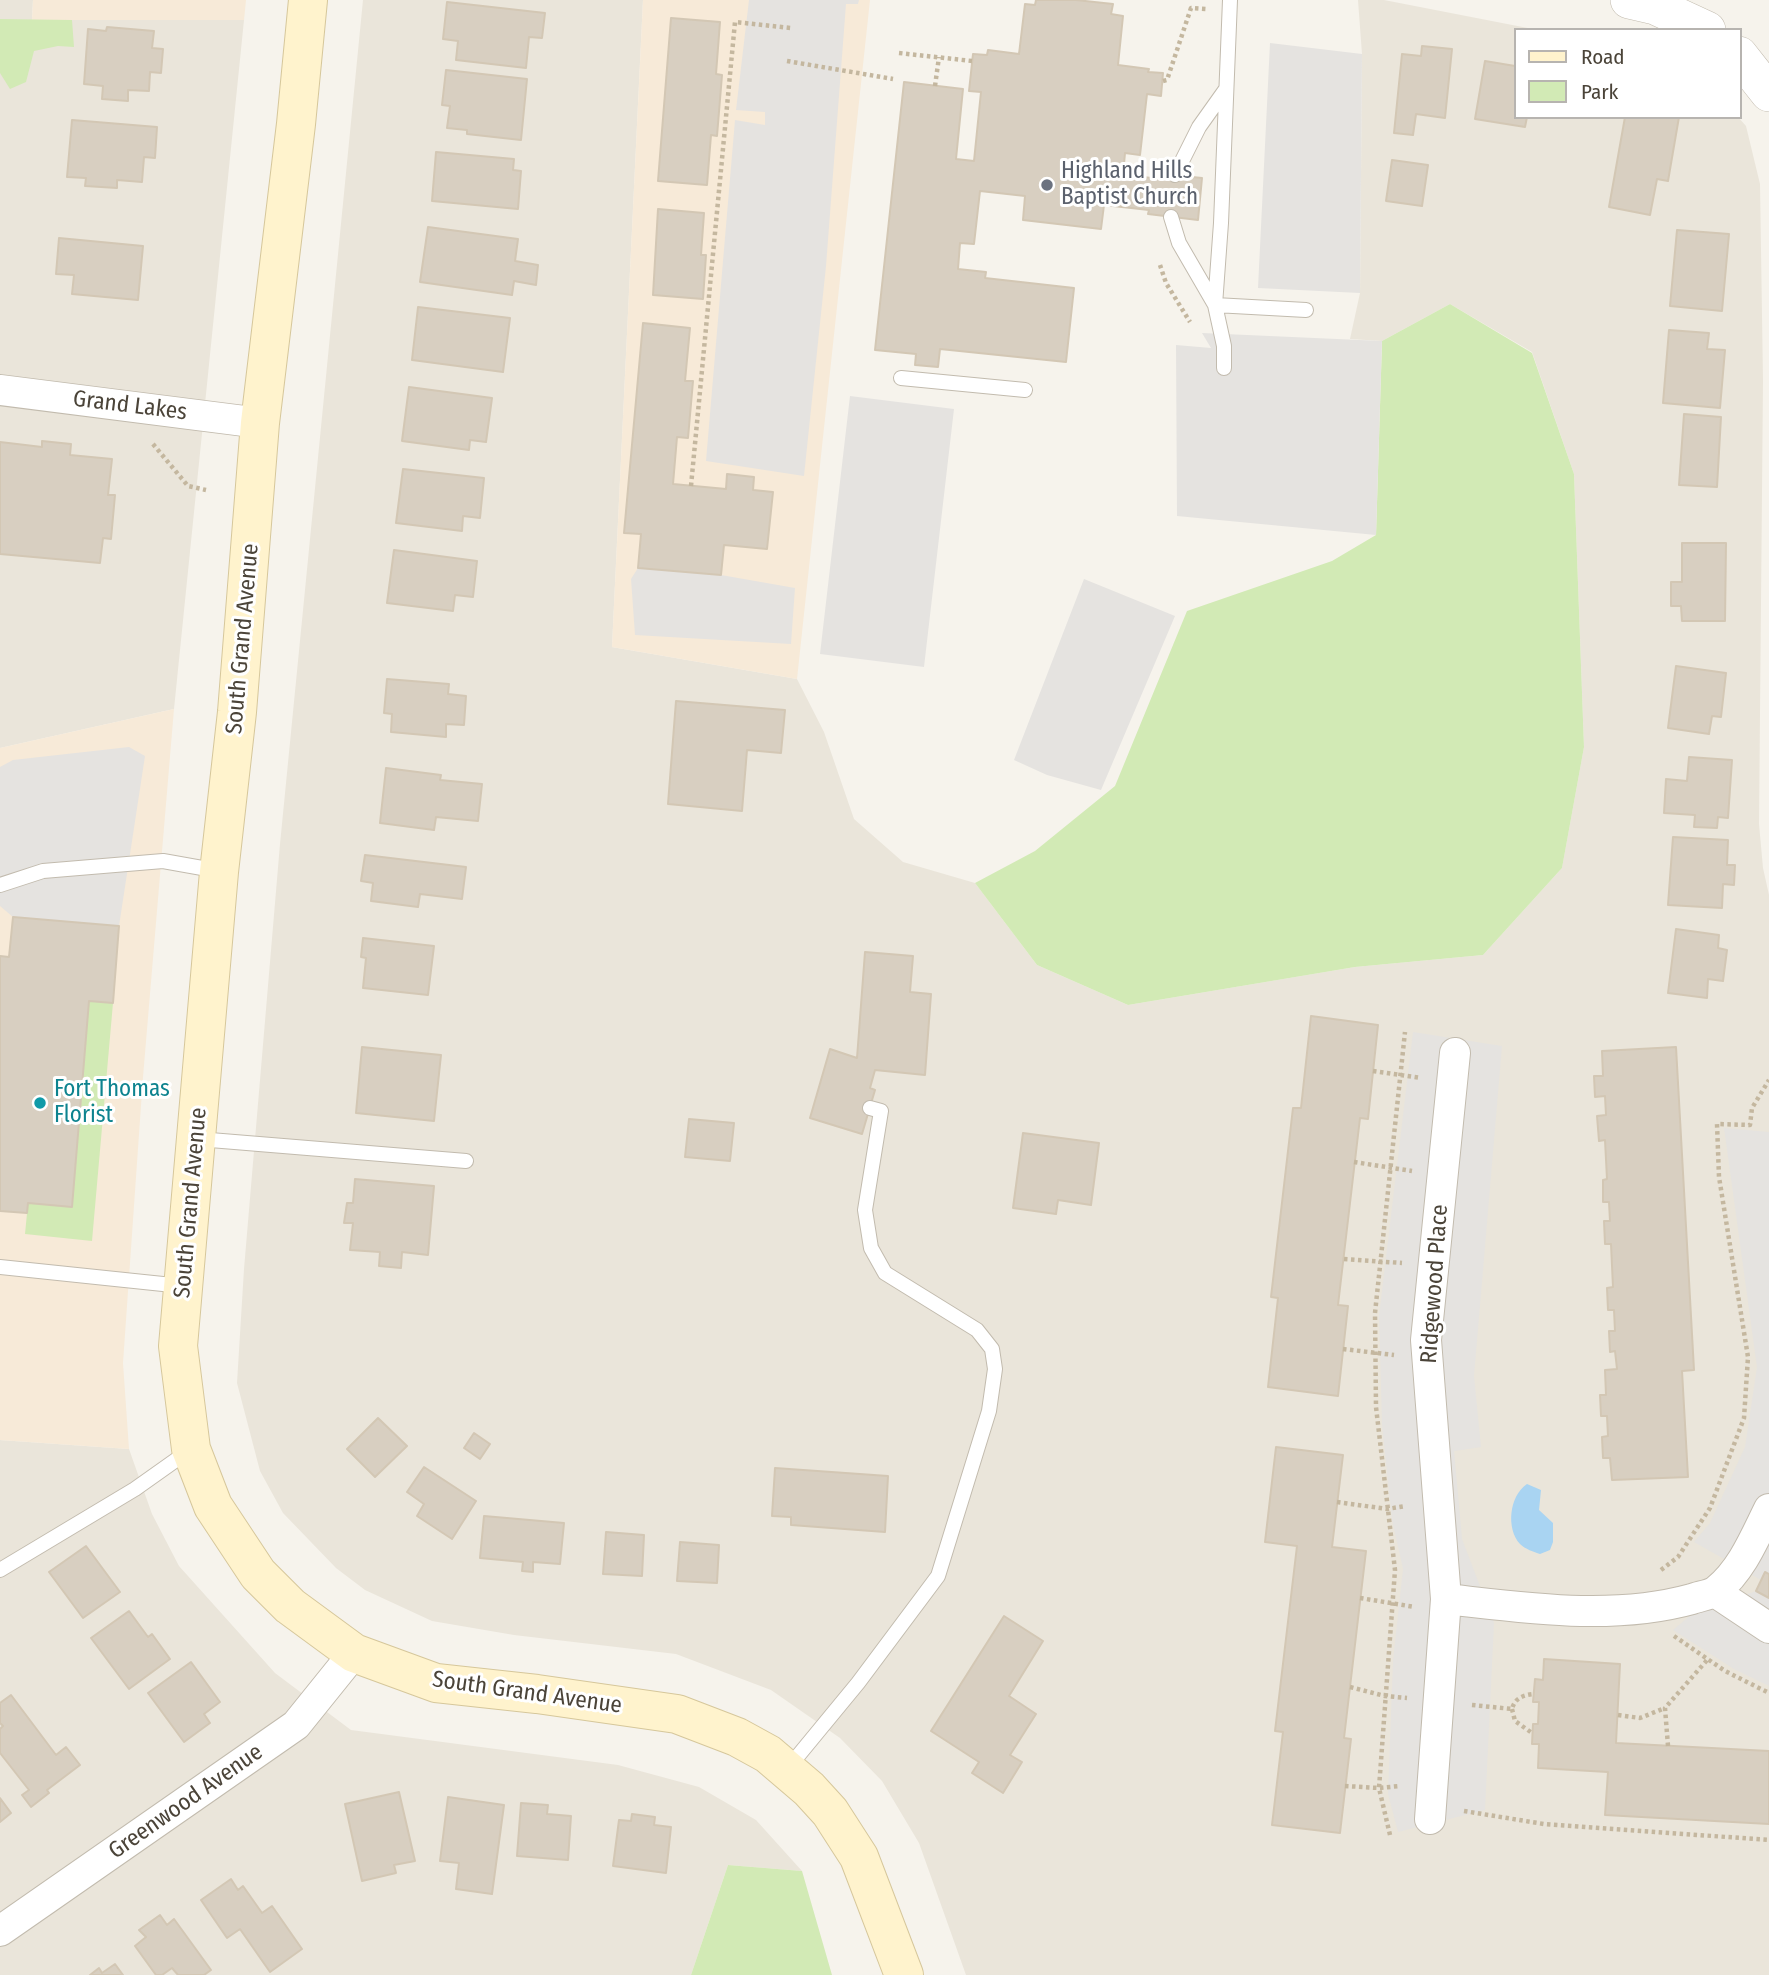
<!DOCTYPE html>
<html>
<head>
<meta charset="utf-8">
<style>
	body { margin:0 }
	#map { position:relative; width:1769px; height:1975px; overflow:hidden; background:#f6f3ec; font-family:"Fira Sans Condensed",sans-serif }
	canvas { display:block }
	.legend { position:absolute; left:1514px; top:28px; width:228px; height:91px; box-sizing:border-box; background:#fff; border:2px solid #b7b4b0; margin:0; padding:9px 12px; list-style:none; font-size:21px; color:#4b4439 }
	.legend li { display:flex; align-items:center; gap:14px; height:35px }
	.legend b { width:35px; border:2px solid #b7b4b0 }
</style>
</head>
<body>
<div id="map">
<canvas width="1769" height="1975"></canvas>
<ul class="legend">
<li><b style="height:9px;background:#fff3cd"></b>Road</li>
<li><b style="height:19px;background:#d2eab5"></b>Park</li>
</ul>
</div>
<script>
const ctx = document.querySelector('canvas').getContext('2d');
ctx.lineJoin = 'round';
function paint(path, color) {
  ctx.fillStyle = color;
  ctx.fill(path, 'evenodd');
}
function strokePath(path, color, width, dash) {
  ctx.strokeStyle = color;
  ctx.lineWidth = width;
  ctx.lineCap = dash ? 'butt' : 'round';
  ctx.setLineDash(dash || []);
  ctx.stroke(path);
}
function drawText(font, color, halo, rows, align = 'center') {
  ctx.font = font + ' "Fira Sans Condensed",sans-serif';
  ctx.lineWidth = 6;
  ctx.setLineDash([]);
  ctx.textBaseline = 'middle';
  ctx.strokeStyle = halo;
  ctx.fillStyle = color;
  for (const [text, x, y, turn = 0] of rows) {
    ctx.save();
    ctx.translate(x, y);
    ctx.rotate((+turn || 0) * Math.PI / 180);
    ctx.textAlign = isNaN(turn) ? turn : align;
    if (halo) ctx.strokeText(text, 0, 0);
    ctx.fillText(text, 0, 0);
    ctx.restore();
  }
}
paint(new Path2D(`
	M 0,0 L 33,0 L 32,20 L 244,20 L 174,709 L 0,748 Z
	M 363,0 L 643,0 L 612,647 L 797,679 L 824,732 L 854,819 L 903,862 L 975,883 L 1037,965 L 1128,1005 L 1355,967 L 1483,955 L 1562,868 L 1584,747 L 1574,474 L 1532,352 L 1450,304 L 1382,341 L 1350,339 L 1360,293 L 1362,54 L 1358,0 L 1384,0 L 1538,30 L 1515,30 L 1515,117 L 1738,117 L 1746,126 L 1760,184 L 1763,381 L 1759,824 L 1763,868 L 1769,895 L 1769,1975 L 966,1975 L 919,1843 L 882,1781 L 840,1738 L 771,1690 L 676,1654 L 514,1635 L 432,1621 L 365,1590 L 336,1568 L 283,1513 L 260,1471 L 237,1383 L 244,1269 L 280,844 Z
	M 0,1440 L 129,1449 L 152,1514 L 179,1566 L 275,1673 L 351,1730 L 618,1765 L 699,1787 L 756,1820 L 802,1871 L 728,1865 L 691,1975 L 0,1975 Z`), '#eae5da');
paint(new Path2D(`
	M 33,0 L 246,0 L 244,20 L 32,20 Z
	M 643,0 L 870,0 L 797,679 L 612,647 Z
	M 174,709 L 143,1077 L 123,1363 L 129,1449 L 0,1440 L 0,748 Z`), '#f7ead8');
paint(new Path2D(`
	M 0,19 L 72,20 L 74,47 L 58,46 L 34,51 L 26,82 L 10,89 L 0,73 Z
	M 1450,304 L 1532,353 L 1574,474 L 1584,747 L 1562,868 L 1483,955 L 1355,967 L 1128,1005 L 1037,965 L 975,883 L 1035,851 L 1115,786 L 1187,611 L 1332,561 L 1376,535 L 1382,341 Z
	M 89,1001 L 113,1003 L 92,1241 L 25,1234 L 28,1203 L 72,1206 Z
	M 728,1865 L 802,1871 L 832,1975 L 691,1975 Z`), '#d2eab5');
paint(new Path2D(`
	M 749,0 L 859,0 L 858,4 L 846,4 L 826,266 L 804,476 L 706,461 L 735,120 L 765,125 L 765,112 L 736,110 Z
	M 1270,43 L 1362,54 L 1360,293 L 1258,288 Z
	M 1202,333 L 1382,341 L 1376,535 L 1177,516 L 1176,345 L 1211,348 Z
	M 850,396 L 954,409 L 924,667 L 820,654 Z
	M 638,568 L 721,575 L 795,588 L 791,644 L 635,635 L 631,579 Z
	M 1084,579 L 1175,616 L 1101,790 L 1047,775 L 1014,760 Z
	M 129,747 L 145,756 L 119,926 L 13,917 L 0,906 L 0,767 L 13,760 Z
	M 1413,1032 L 1502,1046 L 1474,1376 L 1481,1447 L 1454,1451 L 1462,1539 L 1494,1623 L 1485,1810 L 1398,1832 L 1388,1794 L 1393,1661 L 1403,1569 L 1392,1520 L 1382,1424 L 1379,1316 Z
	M 1724,1128 L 1769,1132 L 1769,1574 L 1765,1572 L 1761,1580 L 1694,1542 L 1710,1523 L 1745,1447 L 1757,1367 Z
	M 1756,1591 L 1769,1598 L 1769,1686 L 1734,1669 L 1673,1630 L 1692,1614 Z`), '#e5e3e0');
paint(new Path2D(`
	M 1527,1484 L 1541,1490 L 1539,1510 L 1553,1523 L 1553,1542 L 1550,1550 L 1540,1554 C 1534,1552 1525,1549 1520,1544 C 1506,1529 1509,1496 1527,1484 Z`), '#a9d4f2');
const building = new Path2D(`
	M 1036,0 L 1076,0 L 1113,4 L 1111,14 L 1123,16 L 1118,65 L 1149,69 L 1148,72 L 1163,73 L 1161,96 L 1147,94 L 1140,155 L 1125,153 L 1123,175 L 1152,178 L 1153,173 L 1202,178 L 1198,220 L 1148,214 L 1149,210 L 1104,205 L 1101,229 L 1023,220 L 1025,196 L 980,191 L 974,244 L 960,243 L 958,269 L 986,272 L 985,278 L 1074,288 L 1066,362 L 940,349 L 938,367 L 915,365 L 916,354 L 875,350 L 904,82 L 963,89 L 956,159 L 974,161 L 981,92 L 969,91 L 973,54 L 987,55 L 988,50 L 1019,54 L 1025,4 L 1035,5 Z
	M 447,2 L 545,13 L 542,38 L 529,37 L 526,68 L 456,60 L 458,41 L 443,39 Z
	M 671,18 L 720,22 L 716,74 L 722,75 L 717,136 L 711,135 L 707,185 L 658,181 Z
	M 107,27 L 154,31 L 152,48 L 163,49 L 161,73 L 150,72 L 149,91 L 128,90 L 128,101 L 102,99 L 103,86 L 84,84 L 88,29 L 106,31 Z
	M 1422,46 L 1452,49 L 1445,118 L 1416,114 L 1413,135 L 1394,133 L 1402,54 L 1421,56 Z
	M 1485,61 L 1515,66 L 1515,117 L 1527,117 L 1525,127 L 1475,119 Z
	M 446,70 L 527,79 L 521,140 L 467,134 L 467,130 L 447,128 L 450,106 L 442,105 Z
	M 1625,117 L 1679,117 L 1668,181 L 1657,179 L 1650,215 L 1609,207 Z
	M 72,120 L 157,127 L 155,158 L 144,157 L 142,182 L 117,180 L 117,188 L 85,186 L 86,178 L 67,177 Z
	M 436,152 L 514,159 L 513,170 L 521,171 L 518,209 L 432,201 Z
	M 1392,160 L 1428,165 L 1422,206 L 1386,201 Z
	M 658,209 L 704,213 L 701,255 L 706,255 L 703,299 L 653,295 Z
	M 428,227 L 518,239 L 515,261 L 538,265 L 536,285 L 514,281 L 512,295 L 420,282 Z
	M 1677,230 L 1729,234 L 1722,311 L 1670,306 Z
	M 59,238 L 143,246 L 138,300 L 72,294 L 74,275 L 56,274 Z
	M 418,307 L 510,318 L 503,372 L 412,360 Z
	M 643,323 L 690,328 L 685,381 L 693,381 L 688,438 L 677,437 L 673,484 L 726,489 L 727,474 L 754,477 L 753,490 L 773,492 L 767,549 L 724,545 L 721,575 L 638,568 L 641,534 L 624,533 Z
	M 1669,330 L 1709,333 L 1707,349 L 1725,350 L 1720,408 L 1663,403 Z
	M 409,387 L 492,398 L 486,442 L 470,440 L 469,450 L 402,441 Z
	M 1684,414 L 1721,417 L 1717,487 L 1679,485 Z
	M 42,441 L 71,444 L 70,455 L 112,459 L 108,495 L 115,495 L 111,539 L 103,538 L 100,563 L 0,554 L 0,442 L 42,447 Z
	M 403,469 L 484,478 L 480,518 L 463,516 L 462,531 L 396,523 Z
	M 1682,543 L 1726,543 L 1725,621 L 1682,621 L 1681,606 L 1671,606 L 1671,582 L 1682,582 Z
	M 394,550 L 477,561 L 473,597 L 455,595 L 453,611 L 387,603 Z
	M 1676,666 L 1726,673 L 1721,717 L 1712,716 L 1709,734 L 1668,728 Z
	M 387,679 L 449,684 L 448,694 L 466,696 L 464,725 L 446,724 L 446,737 L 391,732 L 392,714 L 384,713 Z
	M 676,701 L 785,710 L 781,753 L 747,750 L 742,811 L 668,804 Z
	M 1689,757 L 1732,760 L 1728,818 L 1718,817 L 1717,828 L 1694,827 L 1695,815 L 1664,813 L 1666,779 L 1687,781 Z
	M 386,768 L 441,775 L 440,780 L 482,784 L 478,821 L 436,817 L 434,830 L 380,823 Z
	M 1673,837 L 1728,840 L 1727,865 L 1735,865 L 1734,885 L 1723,884 L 1722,908 L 1668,905 Z
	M 365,855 L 466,867 L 462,899 L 420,894 L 418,907 L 371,901 L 373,883 L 361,881 Z
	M 13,917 L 119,926 L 113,1003 L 89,1001 L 72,1207 L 28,1203 L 27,1213 L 0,1211 L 0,956 L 9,957 Z
	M 1676,929 L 1719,935 L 1718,948 L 1727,950 L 1723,981 L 1708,979 L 1707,998 L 1668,993 Z
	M 363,938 L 434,946 L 428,995 L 363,988 L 366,958 L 361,957 Z
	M 865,952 L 913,956 L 910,992 L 931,994 L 925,1075 L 875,1070 L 870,1088 L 875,1090 L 862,1134 L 810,1118 L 830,1049 L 857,1058 Z
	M 1311,1016 L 1378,1025 L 1368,1119 L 1360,1118 L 1338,1305 L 1348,1306 L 1338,1396 L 1268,1387 L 1278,1298 L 1271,1297 L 1293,1108 L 1301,1108 Z
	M 362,1047 L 441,1055 L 434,1121 L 356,1113 Z
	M 1676,1047 L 1694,1370 L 1682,1371 L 1688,1477 L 1612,1480 L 1610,1458 L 1603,1458 L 1602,1437 L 1608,1436 L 1607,1416 L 1601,1416 L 1600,1395 L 1606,1395 L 1605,1370 L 1617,1369 L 1615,1351 L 1610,1352 L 1609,1331 L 1615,1331 L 1614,1310 L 1608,1310 L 1607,1288 L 1613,1287 L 1611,1244 L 1605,1244 L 1604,1221 L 1610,1221 L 1609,1202 L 1603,1202 L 1603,1180 L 1607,1179 L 1605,1140 L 1599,1141 L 1597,1116 L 1606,1115 L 1605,1096 L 1595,1097 L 1594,1076 L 1603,1076 L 1602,1051 Z
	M 689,1119 L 734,1123 L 730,1161 L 685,1157 Z
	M 1023,1133 L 1099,1143 L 1091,1205 L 1058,1200 L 1056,1214 L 1013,1208 Z
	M 355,1179 L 434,1186 L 428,1255 L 402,1252 L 401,1268 L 379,1266 L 380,1252 L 350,1250 L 353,1223 L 344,1223 L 347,1203 L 353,1203 Z
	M 378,1418 L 407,1446 L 375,1477 L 347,1449 Z
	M 474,1433 L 490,1444 L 480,1459 L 464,1448 Z
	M 1276,1447 L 1343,1455 L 1332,1547 L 1366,1551 L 1344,1738 L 1351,1739 L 1340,1833 L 1272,1825 L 1283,1732 L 1275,1731 L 1297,1546 L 1265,1542 Z
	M 424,1467 L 476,1501 L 452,1539 L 417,1516 L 424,1504 L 407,1492 Z
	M 775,1468 L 888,1476 L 885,1532 L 791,1525 L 791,1517 L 772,1516 Z
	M 484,1516 L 564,1523 L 560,1564 L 533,1562 L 533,1572 L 522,1571 L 523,1562 L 480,1558 Z
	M 606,1532 L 644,1535 L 642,1576 L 603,1574 Z
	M 680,1542 L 719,1545 L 717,1583 L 677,1581 Z
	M 86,1546 L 120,1592 L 83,1618 L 49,1572 Z
	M 1765,1572 L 1769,1574 L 1769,1598 L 1756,1591 Z
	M 129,1611 L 148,1637 L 152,1634 L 170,1659 L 129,1689 L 91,1638 Z
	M 1004,1616 L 1043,1641 L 1009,1696 L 1036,1714 L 1010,1755 L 1022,1762 L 1003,1793 L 972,1773 L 979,1762 L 931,1731 Z
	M 1544,1659 L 1620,1664 L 1616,1743 L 1769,1751 L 1769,1824 L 1605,1815 L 1608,1772 L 1538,1768 L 1539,1744 L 1532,1744 L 1533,1724 L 1538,1724 L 1539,1702 L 1533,1702 L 1535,1679 L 1543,1680 Z
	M 191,1662 L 220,1702 L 204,1714 L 210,1723 L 184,1742 L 148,1693 Z
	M 11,1695 L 56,1755 L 66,1747 L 80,1765 L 47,1790 L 49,1793 L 31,1807 L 22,1795 L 29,1790 L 0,1753 L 0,1729 L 3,1726 L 0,1723 L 0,1703 Z
	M 399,1792 L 415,1861 L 394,1865 L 396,1873 L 362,1881 L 345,1804 Z
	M 448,1797 L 504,1805 L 492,1894 L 456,1889 L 459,1863 L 440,1861 Z
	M 0,1798 L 11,1813 L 0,1822 Z
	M 521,1803 L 548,1805 L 547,1814 L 571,1816 L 568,1860 L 517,1856 Z
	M 632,1814 L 655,1817 L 654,1825 L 671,1827 L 666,1873 L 613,1866 L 619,1820 L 631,1821 Z
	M 231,1879 L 238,1890 L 243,1886 L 262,1913 L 272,1906 L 302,1949 L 270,1972 L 240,1929 L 227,1938 L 201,1900 Z
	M 160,1915 L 167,1925 L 174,1919 L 211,1970 L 204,1975 L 178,1975 L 172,1968 L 162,1975 L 156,1975 L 135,1946 L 146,1937 L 139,1930 Z
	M 115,1964 L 123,1975 L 90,1975 L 99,1968 L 102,1973 Z`);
paint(building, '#d8cfc1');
strokePath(building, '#d3c7b4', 2);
const service = new Path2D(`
	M 1175,175 L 1199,127 L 1226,89
	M 1171,217 L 1179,243 L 1215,305 L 1306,310
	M 1224,368 L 1224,346 L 1215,305 L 1221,223 L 1230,0
	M 901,378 L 1025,390
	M 0,885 L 43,871 L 163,861 L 219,871
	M 198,1139 L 466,1161
	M 0,1267 L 182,1286
	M 0,1570 L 135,1489 L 190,1450
	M 788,1768 L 858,1683 L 938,1576 L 989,1411 L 995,1369 L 992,1349 L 977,1330 L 885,1273 L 871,1248 L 865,1210 L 881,1111 L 870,1108`);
const minor = new Path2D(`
	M 0,390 L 260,423
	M 1715,1592 L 1769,1628
	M 1446,1599 C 1527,1608 1612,1621 1692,1599 C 1700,1596 1711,1595 1717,1590 C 1742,1570 1755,1537 1769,1509
	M 1430,1819 L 1446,1599 L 1426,1340 L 1455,1053
	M 0,1931 L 296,1725 L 354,1653`);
const tertiary = new Path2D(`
	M 1629,0 L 1655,6 L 1707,30
	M 1739,55 L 1769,93`);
const secondary = new Path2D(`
	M 308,0 L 296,124 L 260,423 L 237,712 L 219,872 L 178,1346 L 191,1449 L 213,1506 L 258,1574 L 290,1606 L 354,1653 L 436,1683 L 537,1694 L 677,1714 L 737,1737 L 768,1754 L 809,1789 L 830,1812 L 859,1857 L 904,1975`);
strokePath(service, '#c2bbae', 16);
strokePath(minor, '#c2bbae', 32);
strokePath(tertiary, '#c2bbae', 38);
strokePath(secondary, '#d6c79b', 40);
strokePath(new Path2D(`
	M 899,53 L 972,61
	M 787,61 L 893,79
	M 1163,81 L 1167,80 L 1191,8 L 1206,9
	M 935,86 L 939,57
	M 1160,265 L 1166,283 L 1190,322
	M 153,444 L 188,486 L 206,490
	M 691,486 L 735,22 L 791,28
	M 1373,1071 L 1421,1078
	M 1354,1162 L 1412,1171
	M 1344,1259 L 1402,1263
	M 1343,1349 L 1394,1355
	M 1337,1502 L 1387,1509 L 1406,1506
	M 1661,1570 L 1678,1557 L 1710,1508 L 1744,1418 L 1748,1357 L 1719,1177 L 1717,1124 L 1750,1125 L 1752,1108 L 1769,1080
	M 1360,1598 L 1415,1607
	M 1674,1636 L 1725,1671 L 1769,1693
	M 1350,1687 L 1385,1696 L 1407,1698
	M 1472,1705 L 1512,1709 C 1515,1698 1523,1695 1534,1694
	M 1512,1709 L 1515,1721 L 1532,1733
	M 1618,1715 L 1640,1718 L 1665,1708
	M 1668,1746 L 1665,1708 L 1708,1659
	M 1345,1786 L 1379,1788 L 1400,1786
	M 1464,1811 L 1544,1824 L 1769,1840
	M 1390,1835 L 1379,1788 L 1395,1570 L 1376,1407 L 1375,1313 L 1405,1032`), '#c4b79f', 4.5, [3.5, 3.5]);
strokePath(service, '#fff', 14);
strokePath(minor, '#fff', 30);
strokePath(tertiary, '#fff', 37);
strokePath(secondary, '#fff3cd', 38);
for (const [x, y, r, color] of [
	[1047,185,7,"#6b7280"],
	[40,1103,7,"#0f9aa8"]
]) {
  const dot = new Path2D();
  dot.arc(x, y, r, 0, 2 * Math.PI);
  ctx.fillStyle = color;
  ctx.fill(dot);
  strokePath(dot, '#fff', 2.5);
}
drawText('23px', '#5b616d', '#fff', [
	["Highland Hills",1061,172],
	["Baptist Church",1061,198]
], 'left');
drawText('23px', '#4b4439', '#fff', [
	["Grand Lakes",130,406,7],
	["South Grand Avenue",243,639,-85],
	["South Grand Avenue",191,1203,-85],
	["Ridgewood Place",1435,1284,-86],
	["South Grand Avenue",527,1693,8],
	["Greenwood Avenue",186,1802,-35]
]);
drawText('23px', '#0d838f', '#fff', [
	["Fort Thomas",54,1090],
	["Florist",54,1116]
], 'left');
</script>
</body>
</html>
